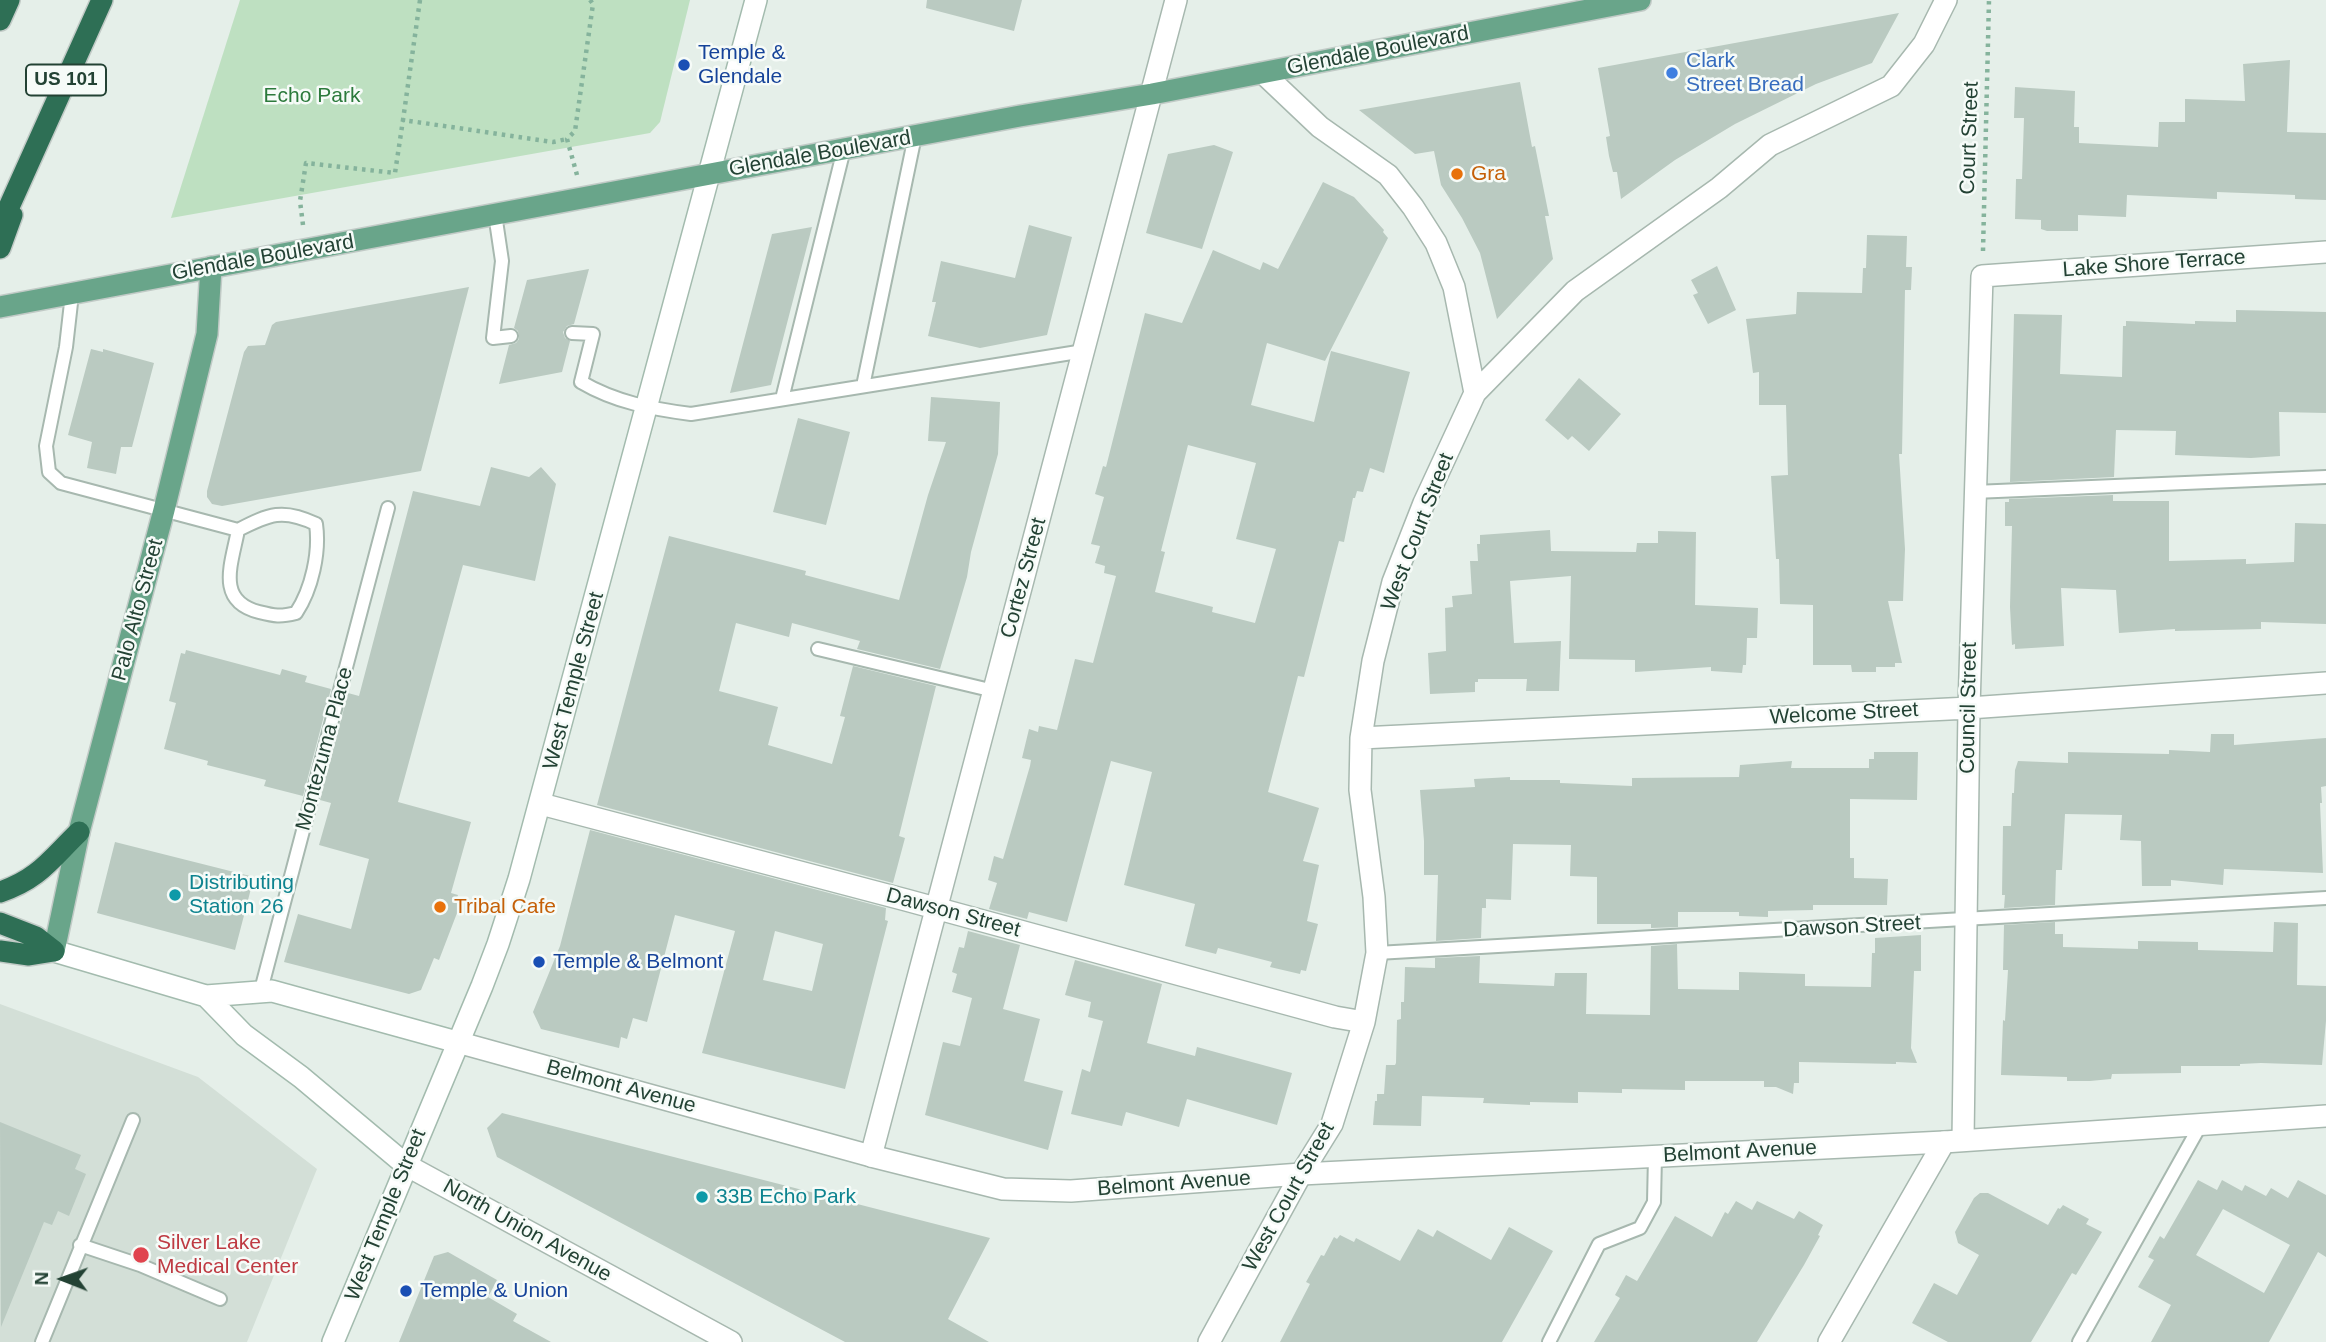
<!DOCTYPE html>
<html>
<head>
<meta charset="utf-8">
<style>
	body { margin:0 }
	#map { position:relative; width:2326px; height:1342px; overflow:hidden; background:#e5efe9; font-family:Arial,sans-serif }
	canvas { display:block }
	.north { position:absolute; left:28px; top:1244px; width:70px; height:70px; -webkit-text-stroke:5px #f6fbf8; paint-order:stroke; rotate:271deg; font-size:19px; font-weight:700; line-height:28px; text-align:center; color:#234234 }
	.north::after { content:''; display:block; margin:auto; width:24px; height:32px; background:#234234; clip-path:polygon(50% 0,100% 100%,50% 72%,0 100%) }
</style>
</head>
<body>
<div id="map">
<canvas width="2326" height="1342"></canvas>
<div class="north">N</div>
</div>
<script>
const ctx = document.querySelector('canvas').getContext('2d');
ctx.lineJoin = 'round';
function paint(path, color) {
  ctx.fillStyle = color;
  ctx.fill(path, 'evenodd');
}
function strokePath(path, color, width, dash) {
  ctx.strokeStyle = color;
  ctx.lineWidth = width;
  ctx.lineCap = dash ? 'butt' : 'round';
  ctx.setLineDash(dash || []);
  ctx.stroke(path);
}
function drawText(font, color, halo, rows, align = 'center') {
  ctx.font = font + ' Arial,sans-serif';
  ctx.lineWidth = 5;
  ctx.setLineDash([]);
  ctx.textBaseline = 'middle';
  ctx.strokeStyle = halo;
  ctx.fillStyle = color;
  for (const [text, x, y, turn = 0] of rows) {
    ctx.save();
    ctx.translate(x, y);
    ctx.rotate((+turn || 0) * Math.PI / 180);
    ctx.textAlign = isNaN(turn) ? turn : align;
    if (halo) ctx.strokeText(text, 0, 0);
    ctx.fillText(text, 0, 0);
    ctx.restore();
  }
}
paint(new Path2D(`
	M 0,1004 L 198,1077 L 317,1169 L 247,1342 L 0,1342 Z`), '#d3dfd7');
paint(new Path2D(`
	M 240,0 L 690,0 L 660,122 L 650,133 L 171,218 Z`), '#bee0c1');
paint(new Path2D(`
	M 927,0 L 1022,0 L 1014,31 L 926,8 Z
	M 1899,13 L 1872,63 L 1816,84 L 1735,124 L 1675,160 L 1621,199 L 1617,172 L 1613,172 L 1609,156 L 1606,137 L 1610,136 L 1598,68 Z
	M 2290,60 L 2287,132 L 2326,133 L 2326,200 L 2295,199 L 2295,195 L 2217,192 L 2217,199 L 2127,195 L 2126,217 L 2078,215 L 2078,231 L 2047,231 L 2041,229 L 2041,220 L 2015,219 L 2016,179 L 2022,179 L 2024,118 L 2014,118 L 2015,87 L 2075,91 L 2074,127 L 2079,127 L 2079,143 L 2158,147 L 2159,122 L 2185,122 L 2185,99 L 2245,101 L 2243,64 Z
	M 1520,82 L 1532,147 L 1535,146 L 1549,216 L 1545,216 L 1553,259 L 1497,319 L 1480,253 L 1462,218 L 1441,185 L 1434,151 L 1415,154 L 1359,110 Z
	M 1214,145 L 1233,152 L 1202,249 L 1146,233 L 1168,154 Z
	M 1323,182 L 1354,197 L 1384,230 L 1383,232 L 1388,238 L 1325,361 L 1267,343 L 1251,405 L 1314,422 L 1331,351 L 1410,372 L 1384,473 L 1370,468 L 1363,492 L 1357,491 L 1355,498 L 1353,498 L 1344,542 L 1339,541 L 1304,677 L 1298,676 L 1268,792 L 1319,808 L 1303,861 L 1319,865 L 1307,921 L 1318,924 L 1306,971 L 1301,970 L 1300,974 L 1270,967 L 1272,962 L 1218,948 L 1216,954 L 1185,946 L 1195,904 L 1124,885 L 1152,772 L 1111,761 L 1067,922 L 1029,912 L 1027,919 L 989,909 L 997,883 L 988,880 L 994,856 L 1003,859 L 1030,766 L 1031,760 L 1022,758 L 1029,729 L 1038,732 L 1039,726 L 1057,730 L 1075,659 L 1093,663 L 1116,576 L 1104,573 L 1105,566 L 1095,563 L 1100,546 L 1091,544 L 1104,497 L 1095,494 L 1103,466 L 1106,467 L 1145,313 L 1182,323 L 1213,250 L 1260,270 L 1263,262 L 1278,269 ZM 1188,445 L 1256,463 L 1236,539 L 1276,549 L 1255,623 L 1212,612 L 1213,607 L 1155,592 L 1165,552 L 1161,551 Z
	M 1029,225 L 1072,237 L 1047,335 L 980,348 L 928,336 L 936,302 L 932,302 L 941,261 L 1015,278 Z
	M 812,227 L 771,385 L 730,393 L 772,234 Z
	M 1867,235 L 1907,236 L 1906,267 L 1912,267 L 1911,290 L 1905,290 L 1902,454 L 1899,454 L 1905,549 L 1903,601 L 1888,601 L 1902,663 L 1895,663 L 1895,667 L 1876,667 L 1876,672 L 1852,672 L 1851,665 L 1813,665 L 1813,605 L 1780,604 L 1779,559 L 1776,559 L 1771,476 L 1788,475 L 1786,405 L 1759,405 L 1759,372 L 1753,373 L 1746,319 L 1796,314 L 1797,292 L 1862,293 L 1863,268 L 1866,268 Z
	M 1717,266 L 1736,310 L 1708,324 L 1693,295 L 1698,293 L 1691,280 Z
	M 589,269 L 574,324 L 567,326 L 563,332 L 565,338 L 570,341 L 562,372 L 499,384 L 509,345 L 516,343 L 519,339 L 518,331 L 514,328 L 527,280 Z
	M 469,287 L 421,471 L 222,506 L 212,504 L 207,497 L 207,491 L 244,352 L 248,346 L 265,345 L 272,325 L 276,322 Z
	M 2236,310 L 2326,312 L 2326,413 L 2279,412 L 2280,456 L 2251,458 L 2175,455 L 2176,431 L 2116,430 L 2114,477 L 2010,482 L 2014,314 L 2062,315 L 2060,374 L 2122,377 L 2123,326 L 2126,326 L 2126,321 L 2195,324 L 2195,321 L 2236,322 Z
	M 91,349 L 103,352 L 103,349 L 154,363 L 132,447 L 121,447 L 116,474 L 87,468 L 92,442 L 68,435 Z
	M 1579,378 L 1621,414 L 1589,451 L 1572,436 L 1568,440 L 1545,420 Z
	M 931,397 L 1000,402 L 998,454 L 971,552 L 967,577 L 940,669 L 857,649 L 860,641 L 792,623 L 789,637 L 736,623 L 719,691 L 778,707 L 768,745 L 832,764 L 845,717 L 840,716 L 853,666 L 936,686 L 899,836 L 905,838 L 893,883 L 597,805 L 669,536 L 806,571 L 805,575 L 899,600 L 928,495 L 946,442 L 928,441 Z
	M 798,418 L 850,432 L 826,525 L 773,512 Z
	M 491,467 L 529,477 L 541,467 L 556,484 L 535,581 L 463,565 L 398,802 L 471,822 L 451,893 L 458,895 L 457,898 L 462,900 L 439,960 L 434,958 L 421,990 L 409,994 L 284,962 L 298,914 L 351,929 L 369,859 L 319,845 L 331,803 L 320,800 L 348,693 L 359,696 L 413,491 L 480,506 Z
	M 2113,495 L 2113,501 L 2169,501 L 2169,561 L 2246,559 L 2246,564 L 2294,562 L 2295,523 L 2326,524 L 2326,624 L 2261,622 L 2261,629 L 2175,631 L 2175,629 L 2119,633 L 2116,590 L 2061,588 L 2064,646 L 2015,649 L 2015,644 L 2012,645 L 2010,607 L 2012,526 L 2005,526 L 2005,502 L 2009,502 L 2009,499 Z
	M 1550,530 L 1551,551 L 1636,552 L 1637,543 L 1658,543 L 1658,531 L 1696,532 L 1695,605 L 1758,608 L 1757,638 L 1747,638 L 1746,665 L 1743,665 L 1742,673 L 1711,671 L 1711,667 L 1635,672 L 1635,660 L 1569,659 L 1571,576 L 1510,581 L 1514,643 L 1561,641 L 1559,691 L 1526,691 L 1527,679 L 1478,679 L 1478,682 L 1475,682 L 1475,692 L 1430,694 L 1428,653 L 1446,651 L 1445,608 L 1453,607 L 1452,596 L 1472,594 L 1470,561 L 1478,561 L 1477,544 L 1480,544 L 1480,535 Z
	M 186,650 L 280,675 L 282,669 L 307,676 L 305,682 L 331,689 L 303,796 L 264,786 L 266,780 L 207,765 L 208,761 L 164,749 L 176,703 L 169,701 L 181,653 L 185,654 Z
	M 2211,734 L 2234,734 L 2234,745 L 2326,738 L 2326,786 L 2321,787 L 2322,803 L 2320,803 L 2323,873 L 2224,869 L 2223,885 L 2171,880 L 2171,886 L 2142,886 L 2141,841 L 2120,840 L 2122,815 L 2065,814 L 2062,870 L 2056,870 L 2055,905 L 2004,908 L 2005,895 L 2002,895 L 2003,826 L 2011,826 L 2012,793 L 2014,793 L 2015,770 L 2018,761 L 2068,763 L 2068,752 L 2169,754 L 2169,750 L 2210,752 Z
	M 1874,752 L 1918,752 L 1917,800 L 1850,799 L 1850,858 L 1854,858 L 1854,878 L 1888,879 L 1887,905 L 1813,905 L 1813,910 L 1768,911 L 1768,917 L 1739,916 L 1739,912 L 1678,912 L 1678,927 L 1651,928 L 1651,924 L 1597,924 L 1597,877 L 1570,876 L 1571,845 L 1513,844 L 1511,900 L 1486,899 L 1486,908 L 1482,908 L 1481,938 L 1436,941 L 1438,875 L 1424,875 L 1424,841 L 1420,790 L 1475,787 L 1474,779 L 1510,777 L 1510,780 L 1560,780 L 1560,783 L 1632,786 L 1632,778 L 1739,777 L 1740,765 L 1792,761 L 1791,768 L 1869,768 L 1869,759 L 1874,759 Z
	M 590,830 L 886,908 L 885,920 L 888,921 L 845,1089 L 702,1053 L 735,931 L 675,915 L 647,1022 L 633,1018 L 627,1039 L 621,1037 L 619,1048 L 541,1029 L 533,1012 L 560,946 ZM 775,931 L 823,944 L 812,991 L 763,980 Z
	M 115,842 L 254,877 L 235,950 L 97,913 Z
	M 2055,922 L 2055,934 L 2063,934 L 2063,947 L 2138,949 L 2138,941 L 2198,942 L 2198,950 L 2273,952 L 2274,922 L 2298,923 L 2297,985 L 2326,986 L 2326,1021 L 2322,1065 L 2261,1063 L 2240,1064 L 2240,1066 L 2181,1066 L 2181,1073 L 2112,1074 L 2111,1079 L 2090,1081 L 2067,1081 L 2067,1077 L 2001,1075 L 2003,1020 L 2005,1021 L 2008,970 L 2003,970 L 2004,925 Z
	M 968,931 L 1020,945 L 1003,1009 L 1040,1019 L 1024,1081 L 1063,1091 L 1048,1150 L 925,1115 L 943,1042 L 960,1046 L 972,998 L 952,992 L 957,974 L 952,972 L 959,947 L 964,948 Z
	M 1921,935 L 1921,971 L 1914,971 L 1911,1048 L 1917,1063 L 1896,1062 L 1896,1064 L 1799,1062 L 1799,1083 L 1794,1083 L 1793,1094 L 1776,1087 L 1764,1087 L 1764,1081 L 1685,1081 L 1685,1090 L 1622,1089 L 1622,1093 L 1578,1092 L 1578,1103 L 1530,1102 L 1530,1105 L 1483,1103 L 1484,1098 L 1422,1096 L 1421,1126 L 1373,1125 L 1375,1101 L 1377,1101 L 1377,1094 L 1384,1094 L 1386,1065 L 1395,1065 L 1396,1063 L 1397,1020 L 1401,1019 L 1401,1002 L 1404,1002 L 1405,967 L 1435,968 L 1435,958 L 1480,956 L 1479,983 L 1554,986 L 1555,973 L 1587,973 L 1586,1014 L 1650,1015 L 1651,946 L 1677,944 L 1678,989 L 1739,990 L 1739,972 L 1805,974 L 1805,986 L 1871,987 L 1872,953 L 1875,953 L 1875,938 Z
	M 1075,960 L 1162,984 L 1147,1043 L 1195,1056 L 1197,1047 L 1292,1073 L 1277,1125 L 1187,1099 L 1179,1127 L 1126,1112 L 1122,1126 L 1071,1114 L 1082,1069 L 1090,1072 L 1103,1021 L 1088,1017 L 1091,1002 L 1065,995 Z
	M 502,1113 L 990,1238 L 948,1319 L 989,1342 L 845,1342 L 497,1157 L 487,1128 Z
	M 0,1122 L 81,1155 L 75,1169 L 86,1174 L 69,1216 L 58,1211 L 52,1225 L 44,1222 L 1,1327 Z
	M 2198,1180 L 2217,1190 L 2222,1180 L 2242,1191 L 2245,1185 L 2266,1196 L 2271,1188 L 2288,1198 L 2298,1180 L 2326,1195 L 2326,1257 L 2318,1252 L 2269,1342 L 2151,1342 L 2171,1305 L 2138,1287 L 2154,1260 L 2148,1257 L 2160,1236 L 2164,1239 ZM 2223,1209 L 2290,1245 L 2264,1293 L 2196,1255 Z
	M 1980,1193 L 1988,1193 L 2048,1225 L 2058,1208 L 2060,1209 L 2063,1205 L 2089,1219 L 2086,1224 L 2102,1232 L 2076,1275 L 2072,1273 L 2031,1342 L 1948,1342 L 1912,1323 L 1934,1283 L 1957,1295 L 1979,1255 L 1958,1243 L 1955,1232 L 1974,1198 Z
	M 1736,1201 L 1752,1210 L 1757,1201 L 1794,1219 L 1799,1211 L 1823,1225 L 1818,1235 L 1820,1236 L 1804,1265 L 1757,1342 L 1594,1342 L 1620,1298 L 1615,1295 L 1626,1275 L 1637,1281 L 1675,1216 L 1712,1237 L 1725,1212 L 1728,1214 Z
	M 1509,1227 L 1553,1251 L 1502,1342 L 1280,1342 L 1310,1284 L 1306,1282 L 1321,1255 L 1324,1256 L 1334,1237 L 1337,1239 L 1340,1235 L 1354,1242 L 1356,1238 L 1400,1261 L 1418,1229 L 1433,1237 L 1437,1230 L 1491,1260 Z
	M 448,1252 L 497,1280 L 488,1297 L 517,1314 L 513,1321 L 551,1342 L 399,1342 L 434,1256 Z`), '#bacac1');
const service = new Path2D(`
	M 495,214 L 502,261 L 493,338 L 511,336
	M 72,294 L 66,347 L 46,446 L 49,472 L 61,483 L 238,530 C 269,514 283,508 316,524 C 320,552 312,589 296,613 C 280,617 275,616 259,612 C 215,601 232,563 238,530
	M 572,333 L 593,334 L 581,382 C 615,402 652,409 691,414 L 1084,351
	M 863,386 L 915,136
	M 782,399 L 844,149
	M 1974,492 L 2326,477
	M 818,649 L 994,691
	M 1377,953 L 2326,898
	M 261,990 L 388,508
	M 80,1245 L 140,1265 L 220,1299
	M 42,1342 L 133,1120
	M 1549,1342 L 1599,1244 L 1640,1228 L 1654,1202 L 1655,1156
	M 2079,1342 L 2201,1124`);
const minor = new Path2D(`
	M 1263,73 L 1320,127 L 1388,175 L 1413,207 L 1436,243 L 1454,287 L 1475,393
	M 1361,738 L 1969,708 L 2326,683
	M 541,804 L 906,900 L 1335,1017 L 1364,1022
	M 1963,1140 L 1969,708 L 1982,276 L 2326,252
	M 871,1156 L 1176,0
	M 1209,1342 L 1301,1174 L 1332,1124 L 1364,1022 L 1377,953 L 1374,897 L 1360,790 L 1361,738 L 1373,661 L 1393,582 L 1424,503 L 1475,393 L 1575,291 L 1719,188 L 1770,145 L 1891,86 L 1924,44 L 1946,0
	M 1829,1342 L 1944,1142`);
const tertiary = new Path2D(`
	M 457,1042 L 871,1156 L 1003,1189 L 1071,1191 L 1301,1174 L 1944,1142 L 2326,1116
	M 406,1165 L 731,1342`);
const secondary = new Path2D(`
	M 54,951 L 206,996 L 272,991 L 457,1042
	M 206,996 L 244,1035 L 301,1077 L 406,1165
	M 333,1342 L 482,986 L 498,944 L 519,879 L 756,0`);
const primary = new Path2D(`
	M 0,307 L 1020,116 L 1152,94 L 1640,0
	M 54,951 L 79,832 L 164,510 L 207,334 L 211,267`);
const motorway = new Path2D(`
	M 0,20 L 9,0
	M 0,227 L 102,0
	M 0,248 L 12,215
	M 0,892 C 39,879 51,859 79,832
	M 0,923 L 36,937 L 54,951
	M 0,951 L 29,955 L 54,951`);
strokePath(service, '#a7b8af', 16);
strokePath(minor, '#a7b8af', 24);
strokePath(tertiary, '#a7b8af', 24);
strokePath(secondary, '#a3bbae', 24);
strokePath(primary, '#c1cac6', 24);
strokePath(motorway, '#c1cac6', 24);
strokePath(new Path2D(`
	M 420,0 L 403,120 L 553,142 L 567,139
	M 577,175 L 567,139 L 575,131 L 593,4 L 590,0
	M 303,225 L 300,201 L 306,163 L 395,173 L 403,120
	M 1983,251 L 1989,0`), '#85b39c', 4.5, [3.5, 5]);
strokePath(service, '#fff', 12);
strokePath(minor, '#fff', 21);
strokePath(tertiary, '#fff', 21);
strokePath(secondary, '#fff', 21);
strokePath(primary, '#69a58a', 21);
strokePath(motorway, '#2e6f55', 21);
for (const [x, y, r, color] of [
	[684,65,7,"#1a4fb4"],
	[1672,73,7,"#3f7fe0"],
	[1457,174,7,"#e8710a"],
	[175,895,7,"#0f9aa8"],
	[440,907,7,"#e8710a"],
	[539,962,7,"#1a4fb4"],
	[702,1197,7,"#0f9aa8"],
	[141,1255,9,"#e0444e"],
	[406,1291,7,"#1a4fb4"]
]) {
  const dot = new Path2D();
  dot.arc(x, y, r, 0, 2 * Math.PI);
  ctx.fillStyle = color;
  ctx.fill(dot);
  strokePath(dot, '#f6fbf8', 2.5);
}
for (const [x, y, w] of [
	[66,80,80]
]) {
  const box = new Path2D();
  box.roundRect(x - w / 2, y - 15.5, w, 31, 5);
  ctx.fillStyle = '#f6fbf8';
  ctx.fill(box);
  strokePath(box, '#234234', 2);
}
drawText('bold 19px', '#234234', null, [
	["US 101",66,80]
]);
drawText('21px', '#234234', '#f6fbf8', [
	["Glendale Boulevard",1378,51,-11],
	["Court Street",1970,138,-88],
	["Glendale Boulevard",820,154,-10],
	["Glendale Boulevard",263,258,-10],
	["Lake Shore Terrace",2154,264,-4],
	["West Court Street",1418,532,-69],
	["Cortez Street",1024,578,-75],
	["Palo Alto Street",138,610,-75],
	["West Temple Street",574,681,-75],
	["Council Street",1969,708,-89],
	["Welcome Street",1844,714,-3],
	["Montezuma Place",325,749,-75],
	["Dawson Street",953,913,15],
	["Dawson Street",1852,927,-3],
	["Belmont Avenue",621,1087,15],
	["Belmont Avenue",1740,1152,-3],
	["Belmont Avenue",1174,1184,-4],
	["West Court Street",1289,1197,-61],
	["West Temple Street",386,1215,-68],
	["North Union Avenue",527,1231,29]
]);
drawText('21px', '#164399', '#f6fbf8', [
	["Temple &",698,53],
	["Glendale",698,77],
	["Temple & Belmont",553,962],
	["Temple & Union",420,1291]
], 'left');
drawText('21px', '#366cbe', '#f6fbf8', [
	["Clark",1686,61],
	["Street Bread",1686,85]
], 'left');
drawText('21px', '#2c7a3c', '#f6fbf8', [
	["Echo Park",312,96]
]);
drawText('21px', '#c56008', '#f6fbf8', [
	["Gra",1471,174],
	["Tribal Cafe",454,907]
], 'left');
drawText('21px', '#0d838f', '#f6fbf8', [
	["Distributing",189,883],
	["Station 26",189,907],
	["33B Echo Park",716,1197]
], 'left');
drawText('21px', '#be3a42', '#f6fbf8', [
	["Silver Lake",157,1243],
	["Medical Center",157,1267]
], 'left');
</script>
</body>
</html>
